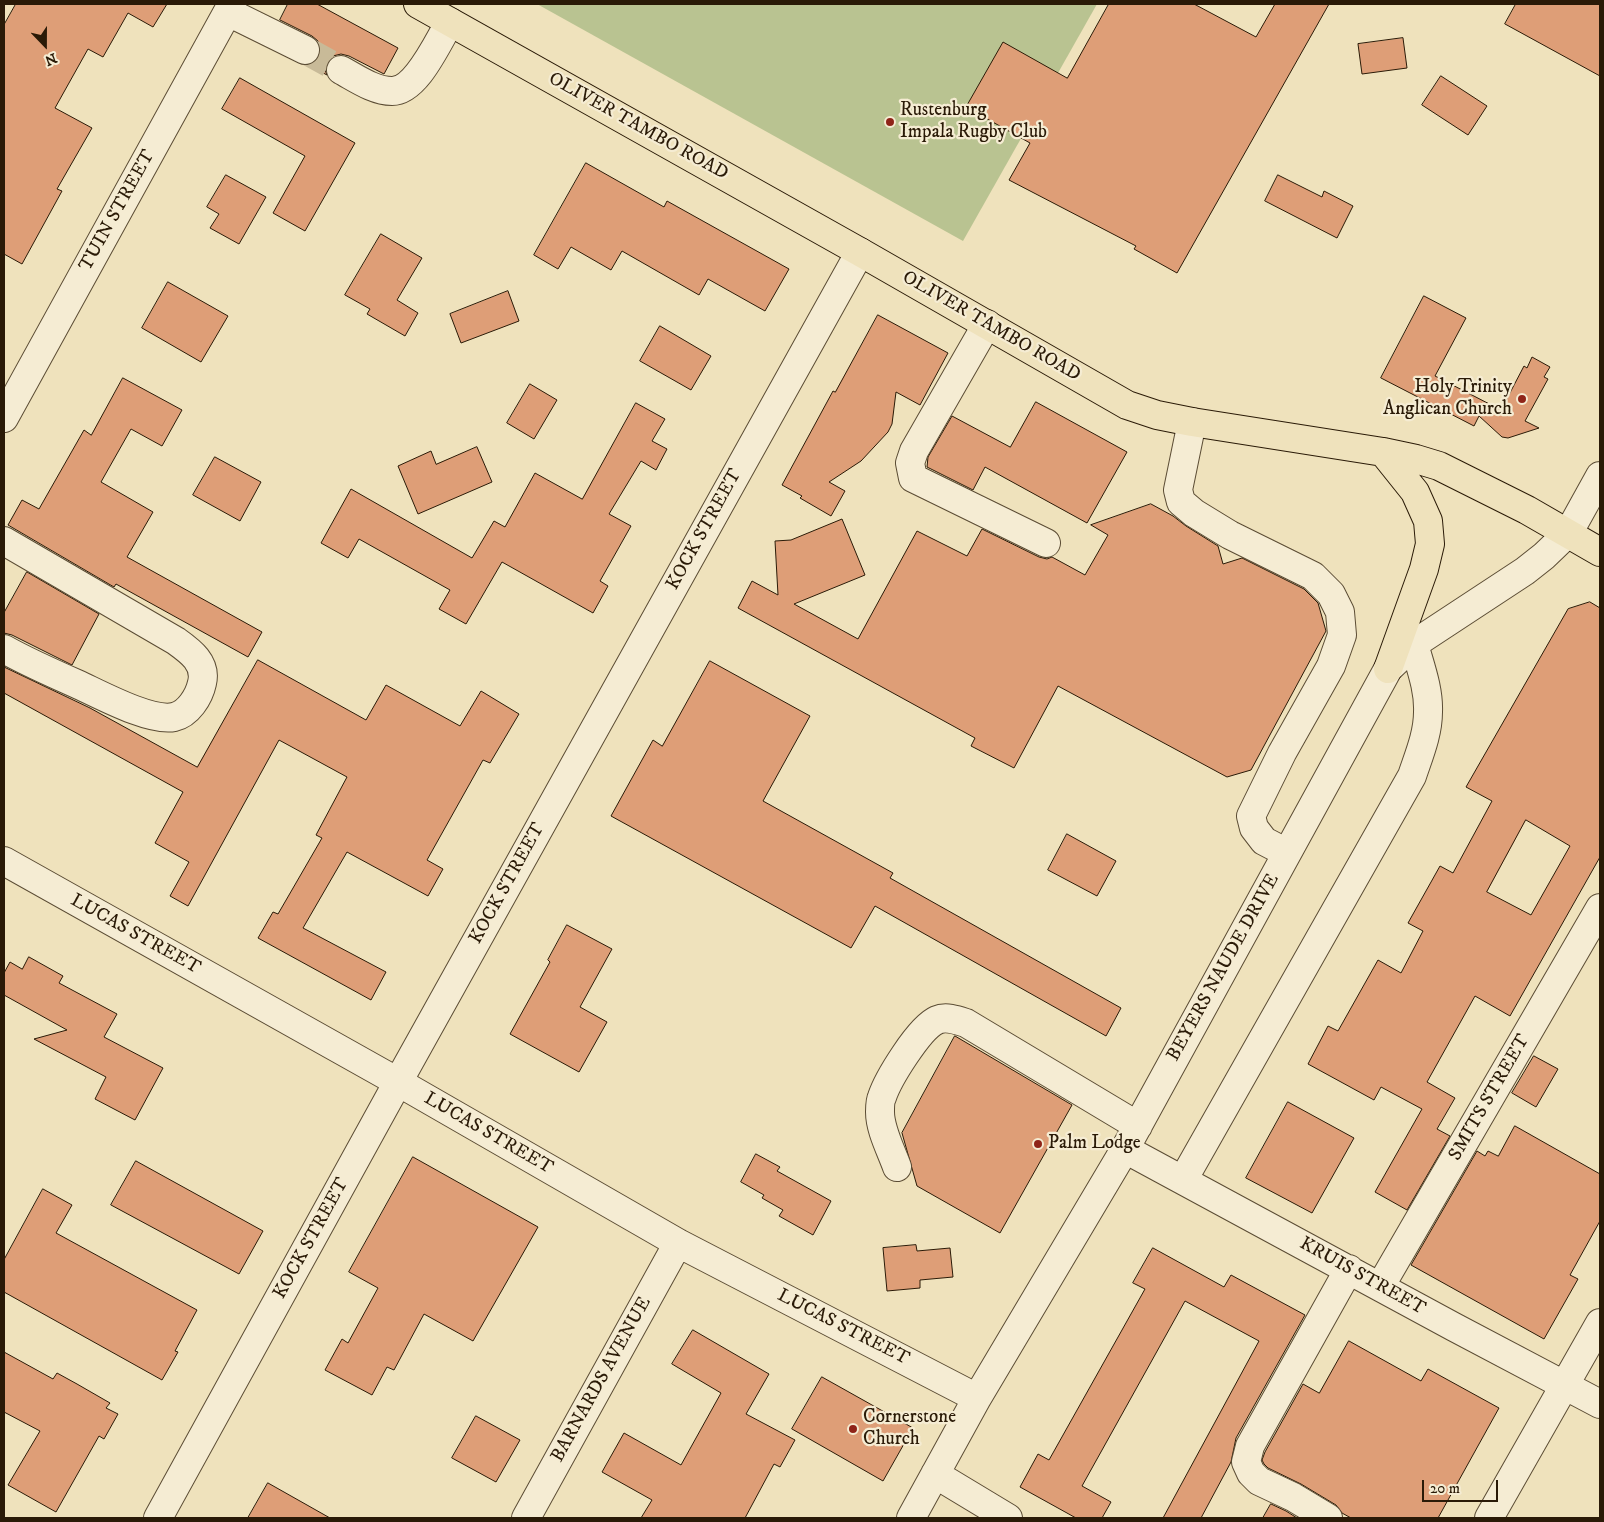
<!DOCTYPE html>
<html>
<head>
<meta charset="utf-8">
<style>
	body { margin:0 }
	#map { position:relative; width:1604px; height:1522px; overflow:hidden; background:#efe2bc; font-family:"IM FELL DW Pica",serif }
	canvas { display:block }
	.frame { position:absolute; inset:0; border:5px solid #2a1a07; pointer-events:none }
	.north { position:absolute; left:20px; top:20px; width:50px; height:50px; -webkit-text-stroke:4px #f5ecd3; paint-order:stroke; rotate:158deg; font-size:14px; font-weight:700; line-height:20px; text-align:center; color:#2a1a07 }
	.north::after { content:''; display:block; margin:auto; width:18px; height:22px; background:#2a1a07; clip-path:polygon(50% 0,100% 100%,50% 72%,0 100%) }
	.scale { position:absolute; left:1422px; top:1480px; width:76px; height:22px; box-sizing:border-box; border:2px solid #2a1a07; border-top:0; padding-left:6px; font-size:15px; line-height:18px; white-space:nowrap; color:#2a1a07; -webkit-text-stroke:4px #f5ecd3; paint-order:stroke }
</style>
</head>
<body>
<div id="map">
<canvas width="1604" height="1522"></canvas>
<div class="frame"></div>
<div class="north">N</div>
<div class="scale">20 m</div>
</div>
<script>
const ctx = document.querySelector('canvas').getContext('2d');
ctx.lineJoin = 'round';
function paint(path, color) {
  ctx.fillStyle = color;
  ctx.fill(path, 'evenodd');
}
function strokePath(path, color, width, dash) {
  ctx.strokeStyle = color;
  ctx.lineWidth = width;
  ctx.lineCap = dash ? 'butt' : 'round';
  ctx.setLineDash(dash || []);
  ctx.stroke(path);
}
function drawText(font, color, halo, rows, align = 'center') {
  ctx.font = font + ' "IM FELL DW Pica",serif';
  ctx.lineWidth = 4.5;
  ctx.setLineDash([]);
  ctx.textBaseline = 'middle';
  ctx.strokeStyle = halo;
  ctx.fillStyle = color;
  for (const [text, x, y, turn = 0] of rows) {
    ctx.save();
    ctx.translate(x, y);
    ctx.rotate((+turn || 0) * Math.PI / 180);
    ctx.textAlign = isNaN(turn) ? turn : align;
    if (halo) ctx.strokeText(text, 0, 0);
    ctx.fillText(text, 0, 0);
    ctx.restore();
  }
}
paint(new Path2D(`
	M 537,4 L 1097,4 L 963,241 Z`), '#b9c391');
const building = new Path2D(`
	M 16,4 L 167,4 L 153,27 L 128,13 L 103,57 L 88,49 L 55,108 L 92,128 L 57,189 L 62,191 L 22,264 L 4,254 L 4,25 Z
	M 288,4 L 317,4 L 398,48 L 384,74 L 349,56 L 341,54 L 333,56 L 328,62 L 325,70 L 327,75 L 308,65 L 314,63 L 319,57 L 320,48 L 318,41 L 312,36 L 280,20 Z
	M 1109,4 L 1194,4 L 1256,37 L 1275,4 L 1329,4 L 1177,273 L 1134,249 L 1136,246 L 1009,180 L 1030,143 L 966,107 L 1003,42 L 1067,78 Z
	M 1516,4 L 1600,4 L 1600,76 L 1505,24 Z
	M 1403,38 L 1407,68 L 1362,74 L 1358,44 Z
	M 1441,76 L 1487,106 L 1468,135 L 1422,105 Z
	M 240,78 L 355,143 L 305,231 L 273,213 L 305,156 L 222,109 Z
	M 586,163 L 664,207 L 667,201 L 789,269 L 765,311 L 708,279 L 699,295 L 622,251 L 611,270 L 571,247 L 558,269 L 534,255 Z
	M 226,175 L 266,197 L 239,244 L 210,228 L 219,214 L 207,207 Z
	M 1278,175 L 1322,197 L 1324,191 L 1353,206 L 1337,238 L 1265,201 Z
	M 381,234 L 422,258 L 397,300 L 418,313 L 405,336 L 367,314 L 370,309 L 345,295 Z
	M 168,282 L 228,316 L 201,362 L 142,328 Z
	M 508,291 L 519,321 L 461,343 L 450,314 Z
	M 1424,296 L 1466,318 L 1435,376 L 1501,410 L 1524,366 L 1527,368 L 1532,357 L 1550,367 L 1544,377 L 1548,379 L 1525,421 L 1539,428 L 1508,438 L 1502,437 L 1479,416 L 1474,426 L 1381,378 Z
	M 878,315 L 948,353 L 920,405 L 896,392 L 892,424 L 888,432 L 861,461 L 829,482 L 845,491 L 831,516 L 800,498 L 802,496 L 782,485 L 833,391 L 835,392 Z
	M 660,326 L 711,356 L 691,390 L 640,361 Z
	M 123,378 L 182,410 L 162,446 L 131,429 L 101,482 L 153,512 L 127,557 L 262,632 L 248,657 L 116,584 L 114,587 L 8,525 L 22,500 L 39,509 L 84,430 L 91,435 Z
	M 530,384 L 557,400 L 534,439 L 507,423 Z
	M 1036,402 L 1127,452 L 1087,523 L 985,467 L 973,490 L 927,467 L 928,457 L 952,416 L 1010,447 Z
	M 636,403 L 665,419 L 652,441 L 667,449 L 656,470 L 641,461 L 609,514 L 631,526 L 600,581 L 608,586 L 593,613 L 502,562 L 466,624 L 439,609 L 450,590 L 359,539 L 348,558 L 321,543 L 351,489 L 472,558 L 494,521 L 505,527 L 535,473 L 582,499 Z
	M 477,447 L 492,482 L 418,514 L 398,466 L 431,451 L 436,464 Z
	M 215,457 L 261,482 L 240,521 L 193,495 Z
	M 1151,504 L 1173,516 L 1186,526 L 1218,546 L 1223,564 L 1242,558 L 1304,589 L 1318,603 L 1326,631 L 1251,770 L 1227,777 L 1058,686 L 1014,768 L 971,746 L 975,738 L 738,608 L 752,581 L 778,595 L 775,541 L 791,540 L 842,519 L 865,575 L 794,604 L 858,639 L 917,531 L 967,556 L 982,529 L 1039,557 L 1047,559 L 1052,557 L 1085,575 L 1108,535 L 1091,525 Z
	M 27,572 L 99,614 L 72,665 L 12,635 L 4,633 L 4,613 Z
	M 1590,602 L 1600,608 L 1600,857 L 1510,1016 L 1475,996 L 1427,1082 L 1455,1098 L 1437,1129 L 1450,1136 L 1407,1210 L 1375,1192 L 1422,1109 L 1381,1087 L 1374,1100 L 1308,1064 L 1328,1026 L 1338,1031 L 1378,960 L 1401,973 L 1423,931 L 1408,923 L 1440,866 L 1453,873 L 1492,801 L 1466,787 L 1568,609 ZM 1526,820 L 1570,846 L 1531,915 L 1487,892 Z
	M 258,660 L 366,720 L 386,685 L 460,726 L 481,691 L 519,714 L 490,763 L 483,760 L 427,860 L 443,869 L 428,896 L 347,852 L 303,928 L 386,972 L 371,1000 L 258,938 L 273,912 L 278,914 L 322,838 L 316,835 L 347,777 L 279,740 L 188,906 L 170,896 L 189,862 L 155,843 L 183,792 L 4,693 L 4,667 L 90,708 L 197,767 Z
	M 710,661 L 810,716 L 763,801 L 893,873 L 890,878 L 1121,1008 L 1106,1036 L 875,906 L 851,948 L 611,816 L 653,740 L 662,746 Z
	M 1067,834 L 1116,861 L 1097,896 L 1048,870 Z
	M 567,925 L 612,949 L 580,1007 L 607,1022 L 579,1072 L 510,1034 L 550,962 L 548,960 Z
	M 29,957 L 63,976 L 59,983 L 117,1014 L 104,1037 L 163,1068 L 135,1120 L 95,1099 L 106,1077 L 34,1039 L 67,1030 L 4,995 L 4,973 L 10,962 L 22,969 Z
	M 955,1036 L 1072,1105 L 1000,1233 L 917,1186 L 902,1133 Z
	M 1534,1056 L 1558,1069 L 1536,1107 L 1512,1093 Z
	M 1288,1102 L 1354,1138 L 1312,1213 L 1246,1178 Z
	M 1515,1126 L 1600,1174 L 1600,1221 L 1570,1275 L 1578,1279 L 1544,1339 L 1411,1265 L 1477,1151 L 1485,1156 L 1488,1151 L 1498,1156 Z
	M 756,1154 L 780,1167 L 777,1171 L 831,1201 L 813,1235 L 779,1216 L 783,1210 L 762,1198 L 764,1195 L 741,1182 Z
	M 413,1157 L 538,1227 L 473,1341 L 424,1314 L 394,1370 L 387,1367 L 372,1395 L 325,1370 L 342,1339 L 348,1343 L 378,1288 L 349,1272 Z
	M 136,1161 L 263,1231 L 239,1274 L 111,1205 Z
	M 43,1189 L 72,1205 L 56,1233 L 197,1310 L 175,1351 L 178,1352 L 162,1380 L 4,1292 L 4,1260 Z
	M 916,1245 L 917,1251 L 950,1248 L 953,1277 L 920,1280 L 920,1288 L 887,1291 L 883,1248 Z
	M 1153,1248 L 1224,1287 L 1231,1275 L 1305,1315 L 1236,1438 L 1231,1462 L 1201,1518 L 1163,1518 L 1259,1341 L 1185,1301 L 1082,1486 L 1111,1502 L 1102,1518 L 1076,1518 L 1020,1487 L 1038,1454 L 1049,1460 L 1145,1289 L 1133,1283 Z
	M 693,1330 L 769,1374 L 746,1414 L 795,1440 L 780,1467 L 774,1464 L 745,1518 L 641,1518 L 652,1500 L 602,1472 L 624,1433 L 681,1465 L 721,1393 L 672,1364 Z
	M 1349,1341 L 1421,1381 L 1428,1369 L 1499,1408 L 1438,1518 L 1351,1518 L 1342,1513 L 1336,1505 L 1301,1484 L 1268,1468 L 1264,1464 L 1262,1460 L 1265,1452 L 1303,1384 L 1319,1393 Z
	M 4,1352 L 53,1379 L 57,1373 L 77,1384 L 110,1403 L 106,1408 L 118,1414 L 104,1439 L 99,1436 L 56,1512 L 8,1485 L 40,1431 L 4,1412 Z
	M 822,1377 L 913,1428 L 883,1481 L 792,1429 Z
	M 476,1416 L 520,1440 L 496,1482 L 452,1458 Z
	M 268,1483 L 330,1518 L 248,1518 Z
	M 1271,1504 L 1286,1511 L 1297,1518 L 1263,1518 Z`);
paint(building, '#de9e77');
strokePath(building, '#2a1a07', 1);
strokePath(new Path2D(`
	M 305,50 L 341,70`), '#c8ba98', 28, [28, 14]);
const minor = new Path2D(`
	M 228,12 L 305,50
	M 341,70 C 356,78 374,91 392,91 C 417,91 438,41 450,22
	M 987,324 L 914,451 L 910,463 L 913,478 L 1046,543
	M 4,418 L 232,4
	M 1192,422 L 1178,490 L 1181,502 L 1194,513 L 1230,535 L 1313,576 L 1331,594 L 1340,612 L 1342,635 L 1331,666 L 1282,753 L 1251,816 L 1254,828 L 1264,841 L 1287,853
	M 4,541 L 176,641 C 190,651 207,663 202,683 C 199,697 188,714 174,717 C 150,722 99,694 77,684 C 52,673 27,662 4,649
	M 4,861 L 398,1082 L 678,1243 L 977,1398
	M 1125,1149 L 1454,1327 L 1600,1404
	M 897,1167 C 891,1150 880,1130 880,1112 C 880,1108 880,1101 882,1097 C 888,1079 919,1028 937,1020 C 946,1016 957,1020 966,1023 L 1138,1126
	M 1183,1180 L 1412,776 C 1419,755 1428,734 1428,712 C 1429,689 1420,666 1414,644
	M 1380,1287 L 1600,908
	M 935,1474 L 1008,1518
	M 158,1518 L 398,1082 L 860,252
	M 526,1518 L 678,1243
	M 911,1518 L 977,1398 L 1125,1149 L 1388,669 L 1414,644 L 1525,571 L 1544,556 L 1569,532 L 1600,476
	M 1328,1518 L 1293,1497 L 1259,1481 L 1251,1473 L 1246,1462 L 1250,1446 L 1349,1269
	M 1489,1518 L 1600,1323`);
const major = new Path2D(`
	M 418,4 L 860,252 L 1127,405 L 1157,415 L 1192,422 L 1383,452 L 1416,459 L 1439,466 L 1527,510 L 1600,552
	M 1383,452 L 1415,492 L 1428,521 L 1430,544 L 1424,569 L 1388,669`);
strokePath(minor, '#5b4c34', 30);
strokePath(major, '#2a1a07', 30);
strokePath(minor, '#f5ecd3', 28);
strokePath(major, '#efe2bc', 28);
for (const [x, y, r, color] of [
	[890,122,5,"#8f2418"],
	[1522,399,5,"#8f2418"],
	[1038,1144,5,"#8f2418"],
	[853,1429,5,"#8f2418"]
]) {
  const dot = new Path2D();
  dot.arc(x, y, r, 0, 2 * Math.PI);
  ctx.fillStyle = color;
  ctx.fill(dot);
  strokePath(dot, '#f5ecd3', 2);
}
drawText('19px', '#2a1a07', '#f5ecd3', [
	["Rustenburg",900,111],
	["Impala Rugby Club",900,133],
	["Holy Trinity",1512,388,"right"],
	["Anglican Church",1512,410,"right"],
	["Palm Lodge",1048,1144],
	["Cornerstone",863,1418],
	["Church",863,1440]
], 'left');
drawText('19px', '#2a1a07', '#f5ecd3', [
	["OLIVER TAMBO ROAD",638,127,29],
	["TUIN STREET",118,211,-61],
	["OLIVER TAMBO ROAD",991,327,30],
	["KOCK STREET",705,530,-61],
	["KOCK STREET",508,884,-61],
	["LUCAS STREET",135,935,29],
	["BEYERS NAUDE DRIVE",1224,968,-61],
	["SMITS STREET",1490,1098,-60],
	["LUCAS STREET",488,1134,30],
	["KOCK STREET",312,1239,-61],
	["KRUIS STREET",1362,1277,29],
	["LUCAS STREET",843,1328,27],
	["BARNARDS AVENUE",602,1380,-61]
]);
</script>
</body>
</html>
